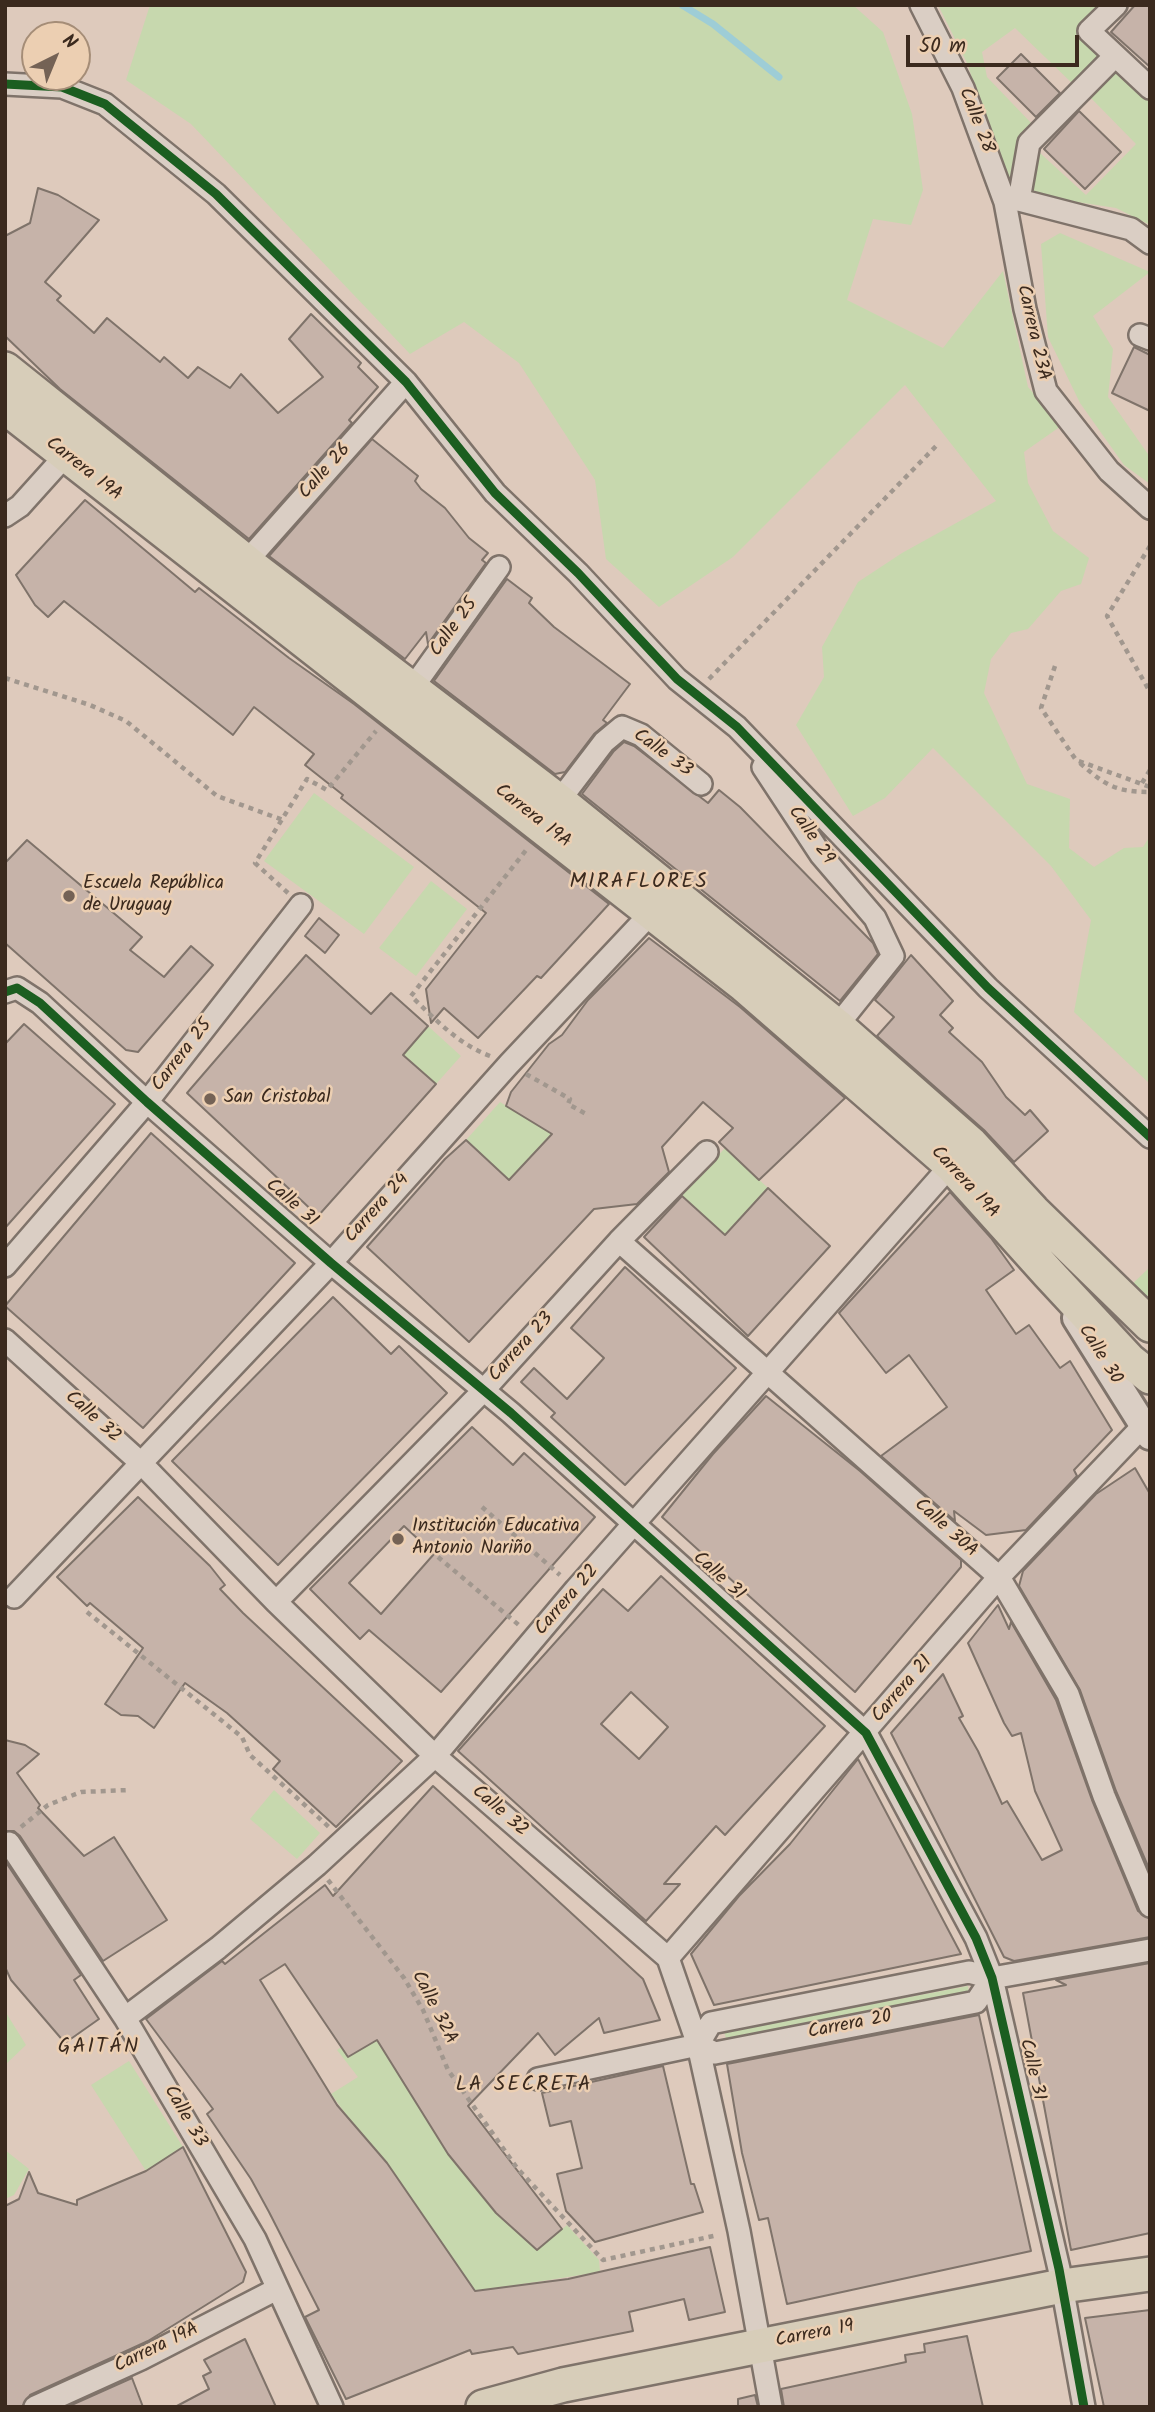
<!DOCTYPE html>
<html>
<head>
<meta charset="utf-8">
<style>
	body { margin:0 }
	#map { position:relative; width:1155px; height:2412px; overflow:hidden; background:#decabc; font-family:Kalam,sans-serif }
	canvas { display:block }
	.frame { position:absolute; inset:0; border:7px solid #3b2a1e; pointer-events:none }
	.north { position:absolute; left:21px; top:21px; width:70px; height:70px; box-sizing:border-box; background:#eccfb2; border:2px solid #a58d77; border-radius:50%; rotate:43deg; font-size:19px; font-weight:700; line-height:28px; text-align:center; color:#3b2a1e }
	.north::after { content:''; display:block; margin:auto; width:24px; height:32px; background:#746255; clip-path:polygon(50% 0,100% 100%,50% 72%,0 100%) }
	.scale { position:absolute; left:906px; top:35px; width:173px; height:32px; box-sizing:border-box; border:4px solid #3b2a1e; border-top:0; padding-left:9px; font-size:21px; line-height:24px; white-space:nowrap; color:#3b2a1e; -webkit-text-stroke:5px #eccfb2; paint-order:stroke }
</style>
</head>
<body>
<div id="map">
<canvas width="1155" height="2412"></canvas>
<div class="frame"></div>
<div class="north">N</div>
<div class="scale">50 m</div>
</div>
<script>
const ctx = document.querySelector('canvas').getContext('2d');
ctx.lineJoin = 'round';
function paint(path, color) {
  ctx.fillStyle = color;
  ctx.fill(path, 'evenodd');
}
function strokePath(path, color, width, dash) {
  ctx.strokeStyle = color;
  ctx.lineWidth = width;
  ctx.lineCap = dash ? 'butt' : 'round';
  ctx.setLineDash(dash || []);
  ctx.stroke(path);
}
function drawText(font, color, halo, rows, align = 'center') {
  ctx.font = font + ' Kalam,sans-serif';
  ctx.lineWidth = 5;
  ctx.setLineDash([]);
  ctx.textBaseline = 'middle';
  ctx.strokeStyle = halo;
  ctx.fillStyle = color;
  for (const [text, x, y, turn = 0] of rows) {
    ctx.save();
    ctx.translate(x, y);
    ctx.rotate((+turn || 0) * Math.PI / 180);
    ctx.textAlign = isNaN(turn) ? turn : align;
    if (halo) ctx.strokeText(text, 0, 0);
    ctx.fillText(text, 0, 0);
    ctx.restore();
  }
}
paint(new Path2D(`
	M 150,5 L 853,5 L 883,32 L 912,114 L 923,190 L 911,225 L 873,219 L 847,300 L 943,348 L 1003,271 L 1028,387 L 1061,426 L 1024,452 L 1028,483 L 1053,531 L 1089,558 L 1081,584 L 1061,591 L 1028,629 L 1011,633 L 991,659 L 984,693 L 1027,784 L 1070,799 L 1069,848 L 1094,867 L 1124,848 L 1143,847 L 1150,836 L 1150,1084 L 1074,1012 L 1091,920 L 1051,866 L 933,748 L 885,798 L 853,816 L 796,725 L 824,677 L 822,647 L 858,582 L 902,553 L 996,501 L 905,385 L 733,557 L 659,607 L 606,559 L 595,480 L 519,363 L 464,322 L 410,354 L 191,124 L 126,80 Z
	M 938,5 L 1105,5 L 1077,33 L 1097,51 L 1100,61 L 1075,86 L 1015,28 L 982,52 L 987,77 L 1035,127 L 1010,186 L 1003,185 L 968,65 Z
	M 1111,72 L 1121,72 L 1150,97 L 1150,225 L 1116,208 L 1051,198 L 1030,190 L 1034,155 L 1040,153 L 1086,195 L 1136,144 L 1089,96 Z
	M 1060,233 L 1150,272 L 1093,316 L 1113,349 L 1108,397 L 1150,457 L 1150,484 L 1124,465 L 1080,403 L 1048,337 L 1041,244 Z
	M 314,793 L 414,867 L 364,934 L 264,861 Z
	M 431,881 L 467,909 L 416,976 L 379,948 Z
	M 428,1026 L 461,1056 L 436,1084 L 403,1055 Z
	M 500,1102 L 552,1134 L 509,1180 L 466,1140 Z
	M 725,1148 L 768,1188 L 725,1235 L 682,1195 Z
	M 1150,1267 L 1150,1294 L 1142,1302 L 1128,1288 Z
	M 274,1790 L 320,1833 L 297,1859 L 250,1819 Z
	M 968,1986 L 969,1992 L 726,2038 L 724,2032 Z
	M 5,2011 L 26,2045 L 5,2065 Z
	M 377,2040 L 489,2204 L 537,2250 L 567,2225 L 599,2260 L 600,2272 L 504,2287 L 481,2300 L 331,2094 L 358,2077 L 337,2050 L 341,2047 L 348,2057 Z
	M 129,2061 L 183,2147 L 146,2171 L 91,2085 Z
	M 5,2150 L 29,2169 L 14,2195 L 5,2199 Z`), '#c7d8ae');
strokePath(new Path2D(`
	M 682,5 L 713,24 L 779,77`), '#9ecdd6', 7);
const building = new Path2D(`
	M 1135,5 L 1150,5 L 1150,67 L 1111,32 Z
	M 1021,54 L 1060,93 L 1036,117 L 997,78 Z
	M 1079,111 L 1121,152 L 1085,189 L 1044,149 Z
	M 38,188 L 58,195 L 99,220 L 45,282 L 61,296 L 57,300 L 94,333 L 107,318 L 160,362 L 164,357 L 188,378 L 198,367 L 230,388 L 241,374 L 278,413 L 323,377 L 289,339 L 311,314 L 361,363 L 358,367 L 378,387 L 349,420 L 352,423 L 249,539 L 60,389 L 5,336 L 5,236 L 30,223 Z
	M 1134,347 L 1150,355 L 1150,411 L 1112,393 Z
	M 372,439 L 418,476 L 415,481 L 421,489 L 445,508 L 469,538 L 488,553 L 482,560 L 486,563 L 428,644 L 426,632 L 405,659 L 269,556 Z
	M 85,500 L 195,592 L 199,588 L 289,658 L 354,704 L 609,904 L 541,978 L 537,976 L 478,1038 L 444,1008 L 431,1023 L 426,989 L 486,913 L 341,798 L 343,795 L 305,765 L 314,754 L 254,707 L 233,735 L 64,601 L 48,617 L 35,605 L 16,575 Z
	M 507,579 L 532,598 L 529,603 L 554,627 L 630,684 L 603,720 L 607,723 L 594,734 L 565,772 L 555,774 L 434,681 Z
	M 624,742 L 634,746 L 708,803 L 719,790 L 740,807 L 873,943 L 878,954 L 840,1001 L 582,794 L 614,751 Z
	M 27,840 L 142,937 L 130,950 L 164,977 L 191,946 L 213,965 L 138,1052 L 126,1050 L 5,943 L 5,863 Z
	M 319,918 L 339,935 L 325,953 L 305,936 Z
	M 649,938 L 740,1007 L 845,1098 L 759,1180 L 719,1142 L 733,1128 L 703,1102 L 662,1147 L 669,1172 L 637,1204 L 594,1209 L 469,1342 L 367,1247 L 445,1159 L 466,1140 L 509,1180 L 552,1134 L 506,1106 L 511,1092 L 549,1044 L 562,1035 L 588,1000 Z
	M 306,955 L 371,1014 L 391,993 L 428,1026 L 403,1055 L 436,1084 L 318,1216 L 187,1093 Z
	M 911,955 L 953,1001 L 940,1015 L 953,1028 L 949,1032 L 982,1062 L 1006,1097 L 1025,1115 L 1030,1110 L 1048,1131 L 1014,1162 L 984,1130 L 877,1036 L 894,1017 L 875,1000 Z
	M 24,1024 L 115,1104 L 5,1228 L 5,1044 Z
	M 151,1133 L 295,1263 L 143,1428 L 5,1306 Z
	M 768,1188 L 830,1246 L 748,1336 L 644,1237 L 682,1196 L 725,1235 Z
	M 950,1192 L 991,1238 L 1014,1270 L 986,1290 L 1016,1334 L 1029,1325 L 1060,1368 L 1070,1361 L 1112,1430 L 1074,1470 L 1077,1476 L 1026,1530 L 986,1535 L 954,1511 L 955,1521 L 881,1456 L 947,1407 L 909,1355 L 886,1373 L 839,1313 Z
	M 625,1267 L 736,1368 L 625,1485 L 551,1417 L 555,1413 L 521,1382 L 534,1368 L 567,1399 L 604,1358 L 571,1328 Z
	M 333,1297 L 391,1354 L 399,1346 L 447,1393 L 278,1565 L 172,1461 Z
	M 766,1396 L 860,1471 L 961,1560 L 961,1567 L 855,1692 L 662,1517 L 713,1454 Z
	M 472,1427 L 513,1465 L 524,1453 L 595,1517 L 441,1692 L 369,1630 L 360,1639 L 310,1589 ZM 404,1526 L 434,1554 L 381,1614 L 349,1583 Z
	M 1135,1468 L 1150,1494 L 1150,1871 L 1116,1791 L 1080,1690 L 1019,1586 L 1023,1571 L 1096,1494 Z
	M 138,1497 L 210,1566 L 225,1585 L 220,1589 L 243,1613 L 402,1761 L 336,1827 L 273,1769 L 280,1761 L 227,1713 L 185,1683 L 154,1728 L 138,1716 L 121,1715 L 105,1704 L 143,1648 L 90,1603 L 87,1606 L 57,1577 Z
	M 661,1576 L 825,1726 L 725,1835 L 716,1826 L 664,1884 L 680,1884 L 646,1921 L 458,1751 L 603,1589 L 628,1611 ZM 631,1692 L 668,1727 L 639,1759 L 601,1724 Z
	M 998,1605 L 1009,1629 L 1011,1622 L 1056,1700 L 1092,1800 L 1138,1911 L 1150,1919 L 1150,1937 L 1014,1961 L 1004,1957 L 891,1733 L 943,1674 L 963,1716 L 959,1718 L 978,1751 L 1002,1804 L 1007,1801 L 1042,1860 L 1062,1850 L 1035,1791 L 1021,1733 L 1012,1736 L 1004,1723 L 968,1643 Z
	M 5,1740 L 25,1745 L 39,1754 L 17,1773 L 40,1805 L 38,1808 L 84,1856 L 114,1837 L 167,1920 L 103,1961 L 20,1836 L 14,1831 L 5,1831 Z
	M 858,1759 L 961,1954 L 714,2005 L 691,1954 L 739,1896 L 790,1844 Z
	M 433,1786 L 643,1979 L 660,2020 L 604,2033 L 599,2018 L 555,2055 L 538,2033 L 468,2106 L 562,2229 L 537,2250 L 496,2213 L 448,2154 L 377,2040 L 348,2057 L 285,1964 L 260,1980 L 337,2105 L 387,2163 L 475,2291 L 568,2279 L 710,2247 L 725,2312 L 689,2320 L 684,2299 L 629,2312 L 633,2331 L 518,2354 L 513,2347 L 472,2354 L 470,2350 L 346,2399 L 305,2317 L 319,2310 L 269,2212 L 251,2179 L 207,2114 L 213,2109 L 146,2019 L 222,1961 L 225,1964 L 325,1885 L 333,1896 Z
	M 5,1861 L 81,1975 L 74,1980 L 99,2019 L 65,2043 L 11,1980 L 5,1967 Z
	M 1150,1963 L 1150,2233 L 1071,2250 L 1023,1993 L 1066,1985 L 1056,1980 Z
	M 979,2015 L 1031,2251 L 787,2304 L 768,2218 L 759,2220 L 742,2153 L 727,2064 Z
	M 663,2066 L 691,2184 L 694,2184 L 703,2212 L 595,2242 L 566,2211 L 557,2174 L 582,2168 L 571,2121 L 550,2126 L 542,2093 Z
	M 183,2147 L 246,2272 L 243,2282 L 148,2341 L 30,2395 L 22,2407 L 5,2407 L 5,2206 L 19,2199 L 29,2172 L 38,2193 L 77,2205 L 77,2200 L 146,2171 Z
	M 1150,2310 L 1150,2407 L 1104,2407 L 1085,2318 Z
	M 967,2336 L 983,2407 L 784,2407 L 781,2389 L 906,2362 L 905,2355 L 925,2352 L 924,2344 Z
	M 245,2339 L 276,2407 L 175,2407 L 209,2389 L 203,2376 L 211,2372 L 204,2360 Z
	M 132,2378 L 143,2407 L 67,2407 Z
	M 755,2395 L 758,2407 L 738,2407 L 738,2399 Z`);
paint(building, '#c6b3a9');
strokePath(building, '#7f736a', 2);
const minor = new Path2D(`
	M 921,5 L 963,88 L 1005,202 L 1025,309 L 1046,391 L 1109,471 L 1150,508
	M 1116,5 L 1089,31 L 1150,88
	M 5,84 L 62,87 L 105,104 L 216,194 L 406,382 L 495,493 L 578,573 L 677,679 L 737,727 L 988,988 L 1150,1137
	M 1019,200 L 1029,143 L 1115,56
	M 1007,202 L 1019,200 L 1131,229 L 1150,243
	M 1140,335 L 1150,339
	M 5,516 L 20,506 L 65,456
	M 246,562 L 406,382
	M 411,690 L 499,567
	M 763,767 L 821,855 L 875,918 L 893,956 L 837,1026
	M 559,801 L 604,742 L 622,727 L 641,735 L 701,784
	M 5,992 L 17,988 L 40,1003 L 147,1102 L 331,1263 L 511,1413 L 866,1733 L 976,1938 L 992,1978 L 1059,2269 L 1084,2407
	M 619,1241 L 999,1577 L 1068,1694 L 1104,1796 L 1150,1906
	M 5,1266 L 147,1102 L 301,905
	M 5,1340 L 142,1464 L 276,1602 L 435,1756 L 668,1958 L 698,2045 L 739,2231 L 771,2407
	M 14,1597 L 331,1263 L 509,1064 L 653,911
	M 276,1602 L 482,1392 L 619,1241 L 707,1152
	M 9,1843 L 125,2018 L 255,2239 L 332,2407
	M 668,1958 L 999,1577 L 1143,1426
	M 125,2018 L 218,1948 L 317,1865 L 435,1756 L 576,1589 L 959,1156
	M 698,2045 L 711,2023 L 969,1972 L 992,1978 L 1150,1950
	M 538,2079 L 698,2045 L 715,2053 L 976,2002 L 992,1978
	M 35,2407 L 141,2359 L 277,2289`);
const tertiary = new Path2D(`
	M 1076,1318 L 1150,1436`);
const primary = new Path2D(`
	M 5,369 L 255,569 L 559,801 L 837,1026 L 971,1144 L 1033,1211 L 1150,1325
	M 5,407 L 744,985 L 951,1165 L 1049,1274 L 1129,1360 L 1150,1377
	M 483,2407 L 563,2385 L 1062,2286 L 1150,2274`);
strokePath(minor, '#7f736a', 26);
strokePath(tertiary, '#7f736a', 32);
strokePath(primary, '#7f736a', 38);
strokePath(new Path2D(`
	M 1150,546 L 1107,616 L 1150,692
	M 1055,666 L 1041,708 L 1076,760 L 1150,787
	M 5,678 L 90,705 L 126,721 L 217,796 L 283,820
	M 709,679 L 938,444
	M 1080,763 C 1105,785 1115,792 1150,792
	M 1142,783 L 1150,770
	M 288,893 L 255,863 L 307,779 L 327,790 L 376,731
	M 490,1056 C 458,1044 435,1019 411,996 L 527,849
	M 526,1074 L 570,1099 L 568,1104 L 588,1115
	M 482,1507 L 560,1575
	M 438,1557 L 520,1626
	M 87,1612 L 242,1737 L 250,1755 L 330,1828
	M 21,1827 L 48,1805 L 81,1792 L 129,1790
	M 328,1880 L 404,1978 L 423,2010 L 448,2070 L 517,2168 L 603,2260 L 718,2235`), '#a1978e', 4.5, [5, 5]);
strokePath(minor, '#dacec4', 21);
strokePath(tertiary, '#dacec4', 26);
strokePath(primary, '#d7cdb9', 33);
strokePath(new Path2D(`
	M 5,84 L 62,87 L 105,104 L 216,194 L 406,382 L 495,493 L 578,573 L 677,679 L 737,727 L 988,988 L 1150,1137
	M 5,992 L 17,988 L 40,1003 L 147,1102 L 331,1263 L 511,1413 L 866,1733 L 976,1938 L 992,1978 L 1059,2269 L 1084,2407`), '#1b5e20', 9);
for (const [x, y, r, color] of [
	[69,896,7,"#746255"],
	[210,1099,7,"#746255"],
	[398,1539,7,"#746255"]
]) {
  const dot = new Path2D();
  dot.arc(x, y, r, 0, 2 * Math.PI);
  ctx.fillStyle = color;
  ctx.fill(dot);
  strokePath(dot, '#eccfb2', 2.5);
}
drawText('19px', '#3b2a1e', '#eccfb2', [
	["Calle 28",975,121,69],
	["Carrera 23A",1032,333,77],
	["Carrera 19A",83,470,38],
	["Calle 26",326,472,-48],
	["Calle 25",455,628,-54],
	["Calle 33",662,754,36],
	["Carrera 19A",532,817,38],
	["Calle 29",810,836,55],
	["Carrera 25",183,1056,-52],
	["Carrera 19A",964,1183,47],
	["Calle 31",291,1204,41],
	["Carrera 24",378,1209,-48],
	["Carrera 23",522,1348,-48],
	["Calle 30",1099,1355,58],
	["Calle 32",92,1418,42],
	["Calle 30A",945,1529,42],
	["Calle 31",718,1577,42],
	["Carrera 22",568,1601,-49],
	["Carrera 21",903,1690,-49],
	["Calle 32",499,1812,41],
	["Calle 32A",433,2008,63],
	["Carrera 20",850,2026,-11],
	["Calle 31",1031,2070,77],
	["Calle 33",184,2117,60],
	["Carrera 19",815,2335,-11],
	["Carrera 19A",157,2349,-26]
]);
drawText('19px', '#3b2a1e', '#eccfb2', [
	["Escuela República",83,885],
	["de Uruguay",83,907],
	["San Cristobal",224,1099],
	["Institución Educativa",412,1528],
	["Antonio Nariño",412,1550]
], 'left');
ctx.letterSpacing = '2px';
drawText('21px', '#3b2a1e', '#eccfb2', [
	["MIRAFLORES",639,883],
	["GAITÁN",99,2048],
	["LA SECRETA",524,2086]
]);
ctx.letterSpacing = '0px';
</script>
</body>
</html>
